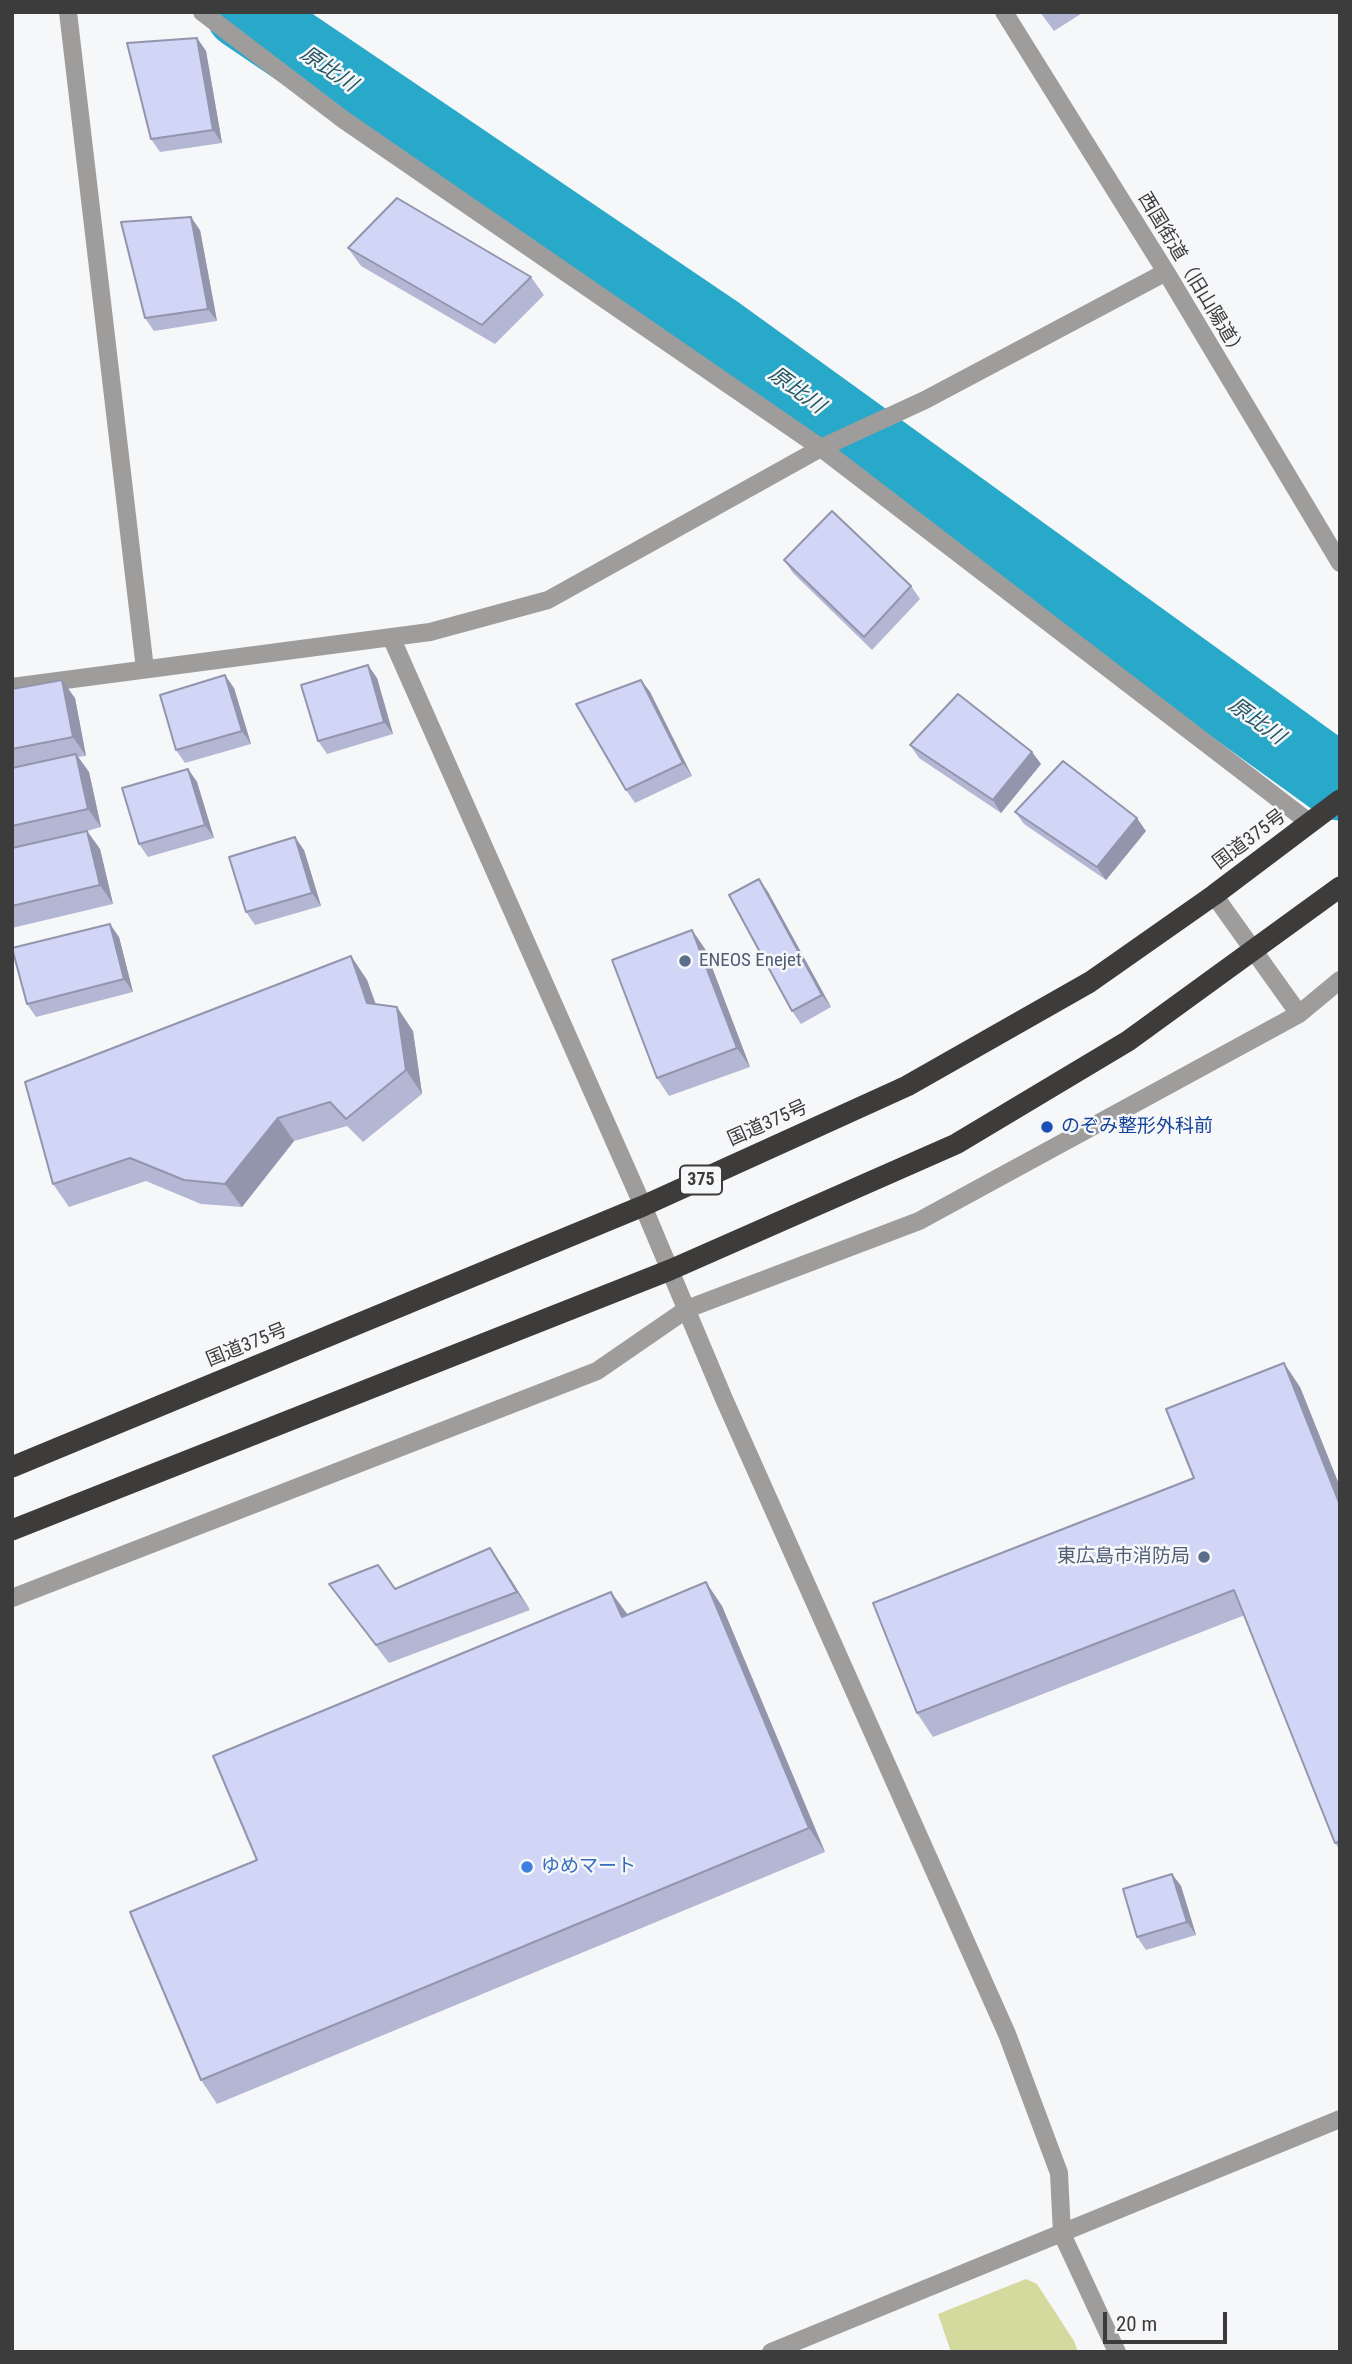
<!DOCTYPE html>
<html>
<head>
<meta charset="utf-8">
<style>
	body { margin:0 }
	#map { position:relative; width:1352px; height:2364px; overflow:hidden; background:#f6f7f9; font-family:"Roboto Condensed",sans-serif }
	canvas { display:block }
	.frame { position:absolute; inset:0; border:14px solid #3c3c3d; pointer-events:none }
	.scale { position:absolute; left:1103px; top:2312px; width:124px; height:32px; box-sizing:border-box; border:4px solid #3c3c3d; border-top:0; padding-left:9px; font-size:21px; line-height:24px; white-space:nowrap; color:#3c3c3d; -webkit-text-stroke:5px #f6f7f9; paint-order:stroke }
</style>
</head>
<body>
<div id="map">
<canvas width="1352" height="2364"></canvas>
<div class="frame"></div>
<div class="scale">20 m</div>
</div>
<script>
const ctx = document.querySelector('canvas').getContext('2d');
ctx.lineJoin = 'round';
function paint(path, color) {
  ctx.fillStyle = color;
  ctx.fill(path, 'evenodd');
}
function strokePath(path, color, width, dash) {
  ctx.strokeStyle = color;
  ctx.lineWidth = width;
  ctx.lineCap = dash ? 'butt' : 'round';
  ctx.setLineDash(dash || []);
  ctx.stroke(path);
}
function drawText(font, color, halo, rows, align = 'center') {
  ctx.font = font + ' "Roboto Condensed","Noto Sans JP",sans-serif';
  ctx.lineWidth = 5;
  ctx.setLineDash([]);
  ctx.textBaseline = 'middle';
  ctx.strokeStyle = halo;
  ctx.fillStyle = color;
  for (const [text, x, y, turn = 0] of rows) {
    ctx.save();
    ctx.translate(x, y);
    ctx.rotate((+turn || 0) * Math.PI / 180);
    ctx.textAlign = isNaN(turn) ? turn : align;
    if (halo) ctx.strokeText(text, 0, 0);
    ctx.fillText(text, 0, 0);
    ctx.restore();
  }
}
paint(new Path2D(`
	M 1026,2279 L 1037,2284 L 1074,2341 L 1078,2352 L 951,2352 L 938,2314 Z`), '#d4da9e');
strokePath(new Path2D(`
	M 243,12 L 714,331 L 1340,783`), '#29a9c9', 75);
strokePath(new Path2D(`
	M 68,12 L 145,669
	M 202,12 L 344,120 L 821,448 L 1310,823
	M 1004,12 L 1166,272 L 1340,563
	M 391,637 L 643,1206 L 724,1399 L 1007,2034 L 1059,2173 L 1062,2234 L 1117,2352
	M 12,687 L 430,632 L 548,600 L 821,448 L 925,400 L 1166,272
	M 1214,895 L 1299,1014
	M 12,1598 L 597,1371 L 687,1309 L 919,1221 L 1299,1014 L 1340,980
	M 771,2352 L 1340,2119`), '#9e9d9c', 18);
strokePath(new Path2D(`
	M 12,1467 L 643,1206 L 907,1086 L 1090,982 L 1214,895 L 1340,800
	M 12,1530 L 670,1270 L 956,1144 L 1128,1041 L 1340,887`), '#3d3c3a', 21);
paint(new Path2D(`
	M 1040,12 L 1084,12 L 1054,31 Z
	M 197,38 L 206,51 L 222,143 L 160,152 L 151,139 Z
	M 200,230 L 217,321 L 154,331 L 145,318 Z
	M 348,248 L 531,277 L 544,295 L 495,344 L 361,266 Z
	M 784,560 L 911,586 L 920,599 L 872,650 L 793,573 Z
	M 377,678 L 393,734 L 327,754 L 318,741 Z
	M 641,680 L 650,692 L 692,776 L 635,803 L 626,790 Z
	M 234,688 L 251,744 L 185,763 L 176,750 Z
	M 12,689 L 75,698 L 86,756 L 78,757 L 89,772 L 101,827 L 87,831 L 100,849 L 113,904 L 12,928 Z
	M 910,745 L 1032,752 L 1041,764 L 1001,813 L 919,758 Z
	M 188,769 L 197,782 L 214,838 L 148,857 L 139,844 Z
	M 1015,812 L 1146,831 L 1106,880 L 1024,824 Z
	M 304,850 L 321,906 L 255,925 L 246,912 Z
	M 759,879 L 768,892 L 831,1007 L 801,1024 L 792,1011 Z
	M 692,930 L 705,949 L 750,1067 L 669,1096 L 657,1078 Z
	M 119,937 L 133,992 L 36,1017 L 27,1004 Z
	M 351,956 L 367,980 L 376,1004 L 413,1031 L 422,1094 L 363,1142 L 347,1126 L 294,1141 L 242,1207 L 201,1204 L 146,1181 L 69,1207 L 53,1184 Z
	M 1300,1387 L 1340,1487 L 1340,1850 L 1335,1843 L 1245,1615 L 933,1737 L 917,1713 Z
	M 503,1567 L 530,1610 L 389,1663 L 329,1584 L 395,1589 Z
	M 611,1592 L 627,1615 L 722,1606 L 825,1852 L 217,2104 L 201,2080 L 257,1860 Z
	M 1172,1874 L 1181,1886 L 1196,1935 L 1146,1950 L 1137,1937 Z`), '#b4b7d4');
paint(new Path2D(`
	M 197,38 L 206,51 L 222,143 L 213,130 Z
	M 191,217 L 200,230 L 217,321 L 208,309 Z
	M 368,665 L 377,678 L 393,734 L 384,722 Z
	M 225,675 L 234,688 L 251,744 L 242,731 Z
	M 62,680 L 75,698 L 86,756 L 73,737 Z
	M 641,680 L 650,692 L 692,776 L 683,763 Z
	M 1032,752 L 1041,764 L 1001,813 L 993,800 Z
	M 76,754 L 89,772 L 101,827 L 88,809 Z
	M 188,769 L 197,782 L 214,838 L 205,825 Z
	M 1137,818 L 1146,831 L 1106,880 L 1097,867 Z
	M 87,831 L 100,849 L 113,904 L 100,885 Z
	M 295,837 L 304,850 L 321,906 L 312,893 Z
	M 759,879 L 768,892 L 831,1007 L 822,995 Z
	M 110,924 L 119,937 L 133,992 L 124,979 Z
	M 692,930 L 705,949 L 750,1067 L 737,1048 Z
	M 351,956 L 367,980 L 383,1026 L 367,1003 Z
	M 397,1007 L 413,1031 L 422,1094 L 406,1070 Z
	M 278,1118 L 294,1141 L 242,1207 L 225,1184 Z
	M 1284,1363 L 1300,1387 L 1340,1487 L 1340,1505 Z
	M 490,1548 L 503,1567 L 530,1610 L 517,1592 Z
	M 706,1582 L 722,1606 L 825,1852 L 809,1828 Z
	M 611,1592 L 628,1615 L 622,1617 Z
	M 1172,1874 L 1181,1886 L 1196,1935 L 1187,1922 Z`), '#9295ac');
const building = new Path2D(`
	M 197,38 L 213,130 L 151,139 L 127,43 Z
	M 397,198 L 531,277 L 482,325 L 348,248 Z
	M 191,217 L 208,309 L 145,318 L 121,222 Z
	M 832,511 L 911,586 L 864,637 L 784,560 Z
	M 368,665 L 384,722 L 318,741 L 301,685 Z
	M 225,675 L 242,731 L 176,750 L 160,695 Z
	M 62,680 L 73,737 L 12,749 L 12,689 Z
	M 641,680 L 683,763 L 626,790 L 576,704 Z
	M 958,694 L 1032,752 L 993,800 L 910,745 Z
	M 76,754 L 88,809 L 12,826 L 12,768 Z
	M 1063,761 L 1137,818 L 1097,867 L 1015,812 Z
	M 188,769 L 205,825 L 139,844 L 122,788 Z
	M 87,831 L 100,885 L 12,906 L 12,848 Z
	M 295,837 L 312,893 L 246,912 L 229,857 Z
	M 759,879 L 822,995 L 792,1011 L 729,895 Z
	M 110,924 L 124,979 L 27,1004 L 12,948 Z
	M 692,930 L 737,1048 L 657,1078 L 612,960 Z
	M 351,956 L 367,1003 L 397,1007 L 406,1070 L 346,1119 L 330,1102 L 278,1118 L 225,1184 L 184,1180 L 130,1158 L 53,1184 L 25,1082 Z
	M 1284,1363 L 1340,1505 L 1340,1841 L 1335,1843 L 1234,1590 L 917,1713 L 873,1603 L 1194,1478 L 1166,1409 Z
	M 490,1548 L 517,1592 L 376,1645 L 329,1584 L 378,1565 L 395,1589 Z
	M 706,1582 L 809,1828 L 201,2080 L 130,1912 L 257,1860 L 213,1756 L 611,1592 L 622,1617 Z
	M 1172,1874 L 1187,1922 L 1137,1937 L 1123,1889 Z`);
paint(building, '#d1d5f6');
strokePath(building, '#9295ac', 2);
for (const [x, y, r, color] of [
	[685,961,7,"#5c6f8a"],
	[1047,1127,7,"#1a4fb4"],
	[1204,1557,7,"#5c6f8a"],
	[527,1867,7,"#3f7fe0"]
]) {
  const dot = new Path2D();
  dot.arc(x, y, r, 0, 2 * Math.PI);
  ctx.fillStyle = color;
  ctx.fill(dot);
  strokePath(dot, '#f6f7f9', 2.5);
}
for (const [x, y, w] of [
	[701,1180,42]
]) {
  const box = new Path2D();
  box.roundRect(x - w / 2, y - 14.5, w, 29, 5);
  ctx.fillStyle = '#f6f7f9';
  ctx.fill(box);
  strokePath(box, '#3c3c3d', 2);
}
drawText('bold 18px', '#3c3c3d', null, [
	["375",701,1180]
]);
drawText('19px', '#3c3c3d', '#f6f7f9', [
	["西国街道（旧山陽道）",1191,276,59],
	["国道375号",1250,840,-37],
	["国道375号",768,1124,-24],
	["国道375号",247,1346,-22]
]);
drawText('19px', '#4e5e75', '#f6f7f9', [
	["ENEOS Enejet",699,961],
	["東広島市消防局",1190,1557,"right"]
], 'left');
drawText('19px', '#164399', '#f6f7f9', [
	["のぞみ整形外科前",1061,1127]
], 'left');
drawText('19px', '#366cbe', '#f6f7f9', [
	["ゆめマート",541,1867]
], 'left');
drawText('italic 21px', '#255765', '#f6f7f9', [
	["原比川",328,70,34],
	["原比川",796,391,36],
	["原比川",1256,722,36]
]);
</script>
</body>
</html>
